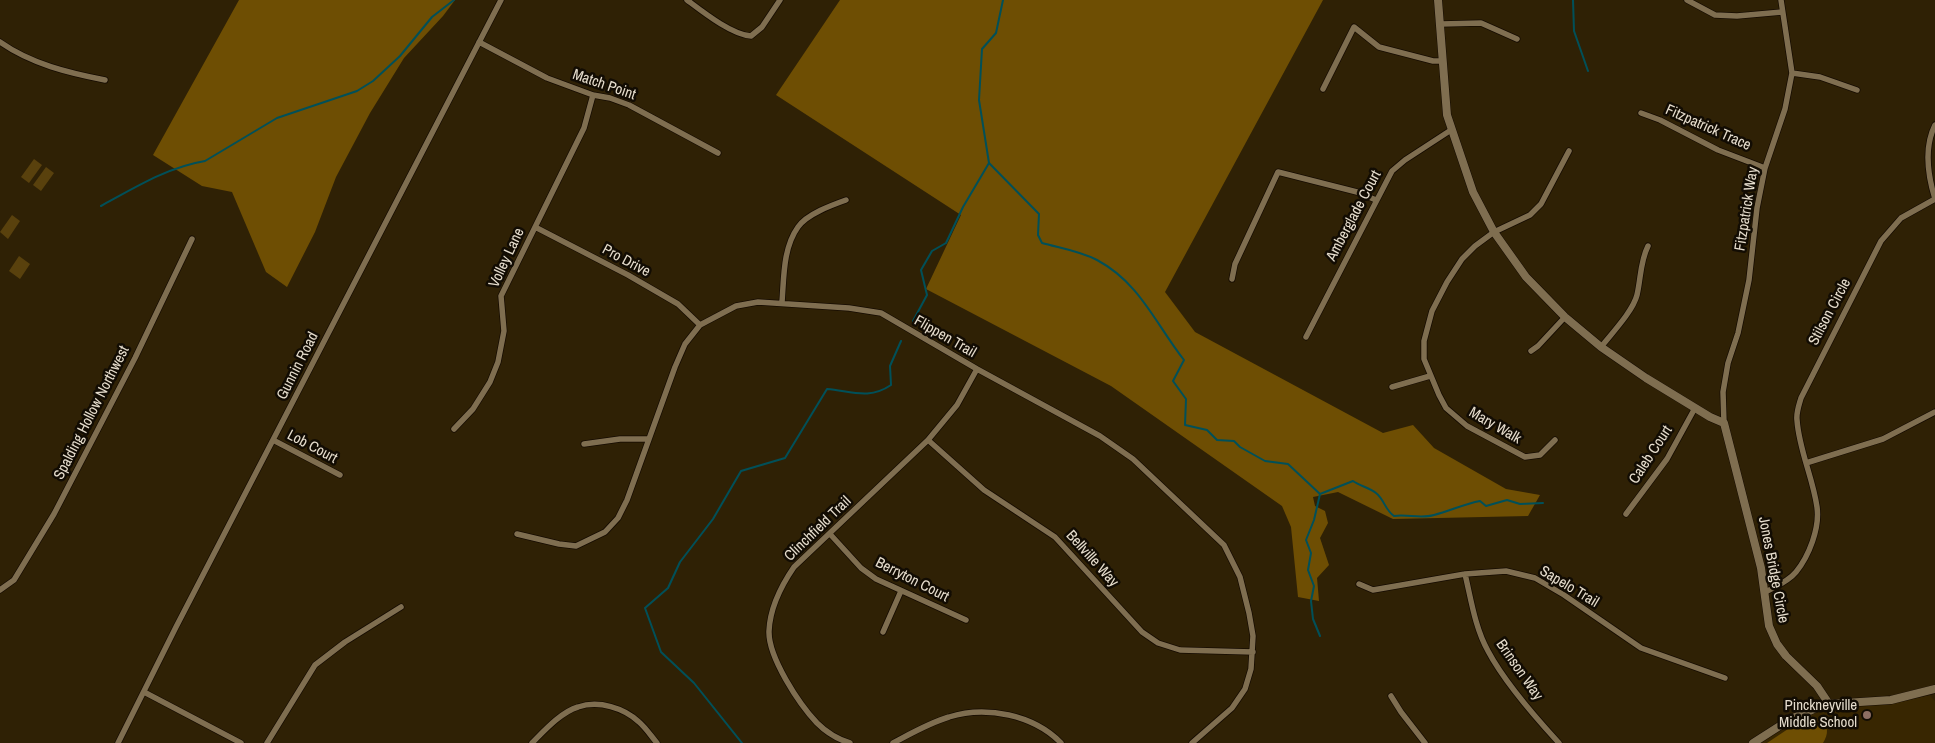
<!DOCTYPE html>
<html>
<head>
<meta charset="utf-8">
<style>
	body { margin:0 }
	canvas { display:block; background:#2f2105 }
</style>
</head>
<body>
<canvas width="1935" height="743"></canvas>
<script>
const ctx = document.querySelector('canvas').getContext('2d');
ctx.lineJoin = 'round';
function paint(path, color) {
  ctx.fillStyle = color;
  ctx.fill(path, 'evenodd');
}
function strokePath(path, color, width, dash) {
  ctx.strokeStyle = color;
  ctx.lineWidth = width;
  ctx.lineCap = dash ? 'butt' : 'round';
  ctx.setLineDash(dash || []);
  ctx.stroke(path);
}
function drawText(font, color, halo, rows, align = 'center') {
  ctx.font = font + ' "Archivo Narrow",sans-serif';
  ctx.lineWidth = 5;
  ctx.setLineDash([]);
  ctx.textBaseline = 'middle';
  ctx.strokeStyle = halo;
  ctx.fillStyle = color;
  for (const [text, x, y, turn = 0] of rows) {
    ctx.save();
    ctx.translate(x, y);
    ctx.rotate((+turn || 0) * Math.PI / 180);
    ctx.textAlign = isNaN(turn) ? turn : align;
    if (halo) ctx.strokeText(text, 0, 0);
    ctx.fillText(text, 0, 0);
    ctx.restore();
  }
}
paint(new Path2D(`
	M 1927,693 L 1935,701 L 1935,743 L 1753,743 L 1811,710 Z`), '#382601');
paint(new Path2D(`
	M 34,159 L 42,165 L 29,183 L 21,177 Z
	M 46,167 L 54,173 L 41,191 L 33,185 Z
	M 12,215 L 20,221 L 8,239 L 0,232 Z
	M 19,256 L 30,264 L 20,279 L 9,271 Z`), '#59410d');
paint(new Path2D(`
	M 239,0 L 455,0 L 443,16 L 404,58 L 370,113 L 336,177 L 315,232 L 287,287 L 266,272 L 232,192 L 202,186 L 153,155 Z
	M 840,0 L 1323,0 L 1165,292 L 1195,332 L 1383,433 L 1413,425 L 1434,448 L 1506,489 L 1540,495 L 1528,516 L 1393,519 L 1338,492 L 1313,497 L 1315,506 L 1325,511 L 1328,523 L 1320,538 L 1329,565 L 1317,578 L 1319,601 L 1298,597 L 1291,527 L 1282,506 L 1111,386 L 926,289 L 961,215 L 776,95 Z
	M 1822,718 C 1828,728 1829,733 1823,743 L 1767,743 L 1791,727 Z`), '#6e4e03');
strokePath(new Path2D(`
	M 1003,0 L 996,33 L 982,49 L 979,100 L 989,163 L 1039,214 L 1038,235 L 1042,243 C 1060,248 1080,251 1097,260 C 1140,283 1155,323 1184,360 L 1173,381 L 1186,399 L 1185,425 L 1207,430 L 1217,440 L 1234,441 L 1240,447 L 1265,461 L 1288,464 L 1320,494
	M 1573,0 L 1574,31 L 1588,71
	M 101,206 C 134,188 168,167 205,161 L 277,118 L 357,91 L 373,81 L 400,56 L 432,17 L 454,0
	M 913,321 L 927,295 L 921,270 L 932,251 L 946,243 L 963,207 L 989,163
	M 1320,494 L 1353,481 C 1360,486 1370,488 1376,493 C 1384,499 1385,510 1394,516 C 1407,514 1421,519 1434,515 C 1450,511 1464,504 1480,501 L 1486,506 L 1507,500 L 1520,504 L 1543,503
	M 1320,494 L 1314,520 L 1306,540 L 1311,553 L 1308,570 L 1314,586 L 1311,601 L 1313,619 L 1320,636
	M 742,743 L 694,683 L 661,652 L 645,608 L 668,588 L 680,562 L 713,519 L 741,471 L 785,458 L 827,389 C 851,391 869,400 891,385 L 890,366 L 901,341`), '#005059', 2);
const minor = new Path2D(`
	M 687,0 C 703,12 732,35 751,36 L 762,27 L 780,0
	M 1687,0 L 1715,15 L 1737,16 L 1782,12
	M 1441,24 L 1481,23 L 1517,39
	M 0,42 C 31,64 69,73 105,80
	M 479,42 L 547,78 L 593,95 L 610,98 L 629,105 L 718,153
	M 1792,73 L 1820,77 L 1857,90
	M 1323,89 L 1354,27 L 1379,47 L 1433,61 L 1443,61
	M 1641,113 L 1660,120 L 1718,150 L 1765,168
	M 1935,199 C 1928,176 1924,147 1935,125
	M 535,227 L 628,275 L 678,304 L 700,325
	M 1232,279 L 1235,264 L 1278,172 L 1357,192 L 1376,200
	M 782,302 C 784,277 783,248 798,227 C 807,214 832,205 846,200
	M 1306,337 L 1392,171 L 1405,160 L 1451,130
	M 1601,347 C 1612,333 1633,311 1637,295 C 1641,278 1640,262 1648,246
	M 1531,351 L 1538,346 L 1565,317
	M 1392,387 L 1430,376
	M 1724,423 L 1723,392 L 1728,363 L 1738,333 L 1749,280 L 1757,208 L 1765,168 L 1785,109 L 1792,73 L 1781,0
	M 454,429 L 473,409 L 490,382 L 498,362 L 504,331 L 501,296 L 584,128 L 593,95
	M 273,440 L 340,475
	M 928,440 L 984,490 L 1055,537 L 1142,632 L 1158,643 L 1180,650 L 1253,652
	M 1555,440 L 1540,455 L 1525,457 L 1467,426 L 1446,408 L 1439,395 L 1424,359 L 1424,341 L 1432,311 L 1447,282 L 1462,259 L 1475,246 L 1494,232 L 1530,215 L 1541,204 L 1569,151
	M 584,444 L 620,439 L 649,439
	M 1806,463 L 1883,439 L 1935,412
	M 1626,514 L 1667,459 L 1695,408
	M 517,534 L 559,544 L 576,546 L 605,532 L 618,518 L 627,500 L 675,367 L 685,344 L 700,325 L 736,306 L 758,302 L 849,308 L 881,313 L 977,369 L 1100,436 L 1133,459 L 1224,545 L 1240,577 L 1249,613 L 1253,636 L 1251,669 L 1245,689 L 1232,708 L 1192,743
	M 830,534 L 861,568 L 876,579 L 966,620
	M 1465,574 C 1471,599 1475,628 1488,651 C 1505,683 1535,717 1559,743
	M 1359,584 L 1373,590 L 1465,574 L 1506,571 L 1535,578 L 1564,595 L 1641,648 L 1725,678
	M 0,590 L 14,580 L 54,514 L 135,358 L 192,239
	M 1764,593 C 1774,587 1788,582 1796,572 C 1809,556 1820,528 1817,507 C 1813,478 1799,450 1797,420 C 1796,413 1799,405 1801,398 L 1881,241 L 1901,218 L 1935,199
	M 883,632 L 901,591
	M 144,692 L 241,743
	M 1391,696 L 1401,712 L 1425,743
	M 118,743 L 176,627 L 501,0
	M 267,743 L 315,665 L 345,642 L 401,607
	M 532,743 C 544,731 561,712 578,707 C 599,700 624,708 639,722 C 646,728 651,736 657,743
	M 850,743 C 837,739 826,732 817,723 C 799,704 768,657 769,631 C 770,607 781,586 794,567 L 928,440 L 957,405 L 977,369
	M 893,743 C 912,733 929,723 949,717 C 986,705 1034,715 1061,743`);
const tertiary = new Path2D(`
	M 1438,0 L 1447,115 L 1473,192 L 1494,232 L 1526,277 L 1565,317 L 1601,347 L 1646,378 L 1710,417 L 1724,423 L 1761,568 L 1769,626 L 1777,644 L 1786,656 L 1817,686 L 1829,704
	M 1753,743 L 1789,720 L 1816,708 L 1829,704 L 1891,700 L 1935,689`);
strokePath(minor, '#150b00', 7);
strokePath(tertiary, '#150b00', 9);
strokePath(minor, '#7f6e50', 5.5);
strokePath(tertiary, '#7f6e50', 8);
for (const [x, y, r, color] of [
	[1867,715,5,"#8d6e63"]
]) {
  const dot = new Path2D();
  dot.arc(x, y, r, 0, 2 * Math.PI);
  ctx.fillStyle = color;
  ctx.fill(dot);
  strokePath(dot, '#120c03', 2);
}
drawText('15px', '#e6ddcd', '#120c03', [
	["Match Point",604,85,19],
	["Fitzpatrick Trace",1708,128,24],
	["Fitzpatrick Way",1747,209,-81],
	["Amberglade Court",1354,216,-62],
	["Volley Lane",507,258,-65],
	["Pro Drive",626,261,28],
	["Stilson Circle",1830,312,-62],
	["Flippen Trail",945,337,30],
	["Gunnin Road",298,366,-63],
	["Spalding Hollow Northwest",92,413,-63],
	["Mary Walk",1495,426,30],
	["Lob Court",312,447,28],
	["Caleb Court",1651,455,-57],
	["Clinchfield Trail",818,529,-44],
	["Bellville Way",1092,559,48],
	["Jones Bridge Circle",1773,570,79],
	["Berryton Court",912,580,27],
	["Sapelo Trail",1569,587,31],
	["Brinson Way",1519,670,55]
]);
drawText('15px', '#e6ddcd', '#120c03', [
	["Pinckneyville",1857,706],
	["Middle School",1857,723]
], 'right');
</script>
</body>
</html>
